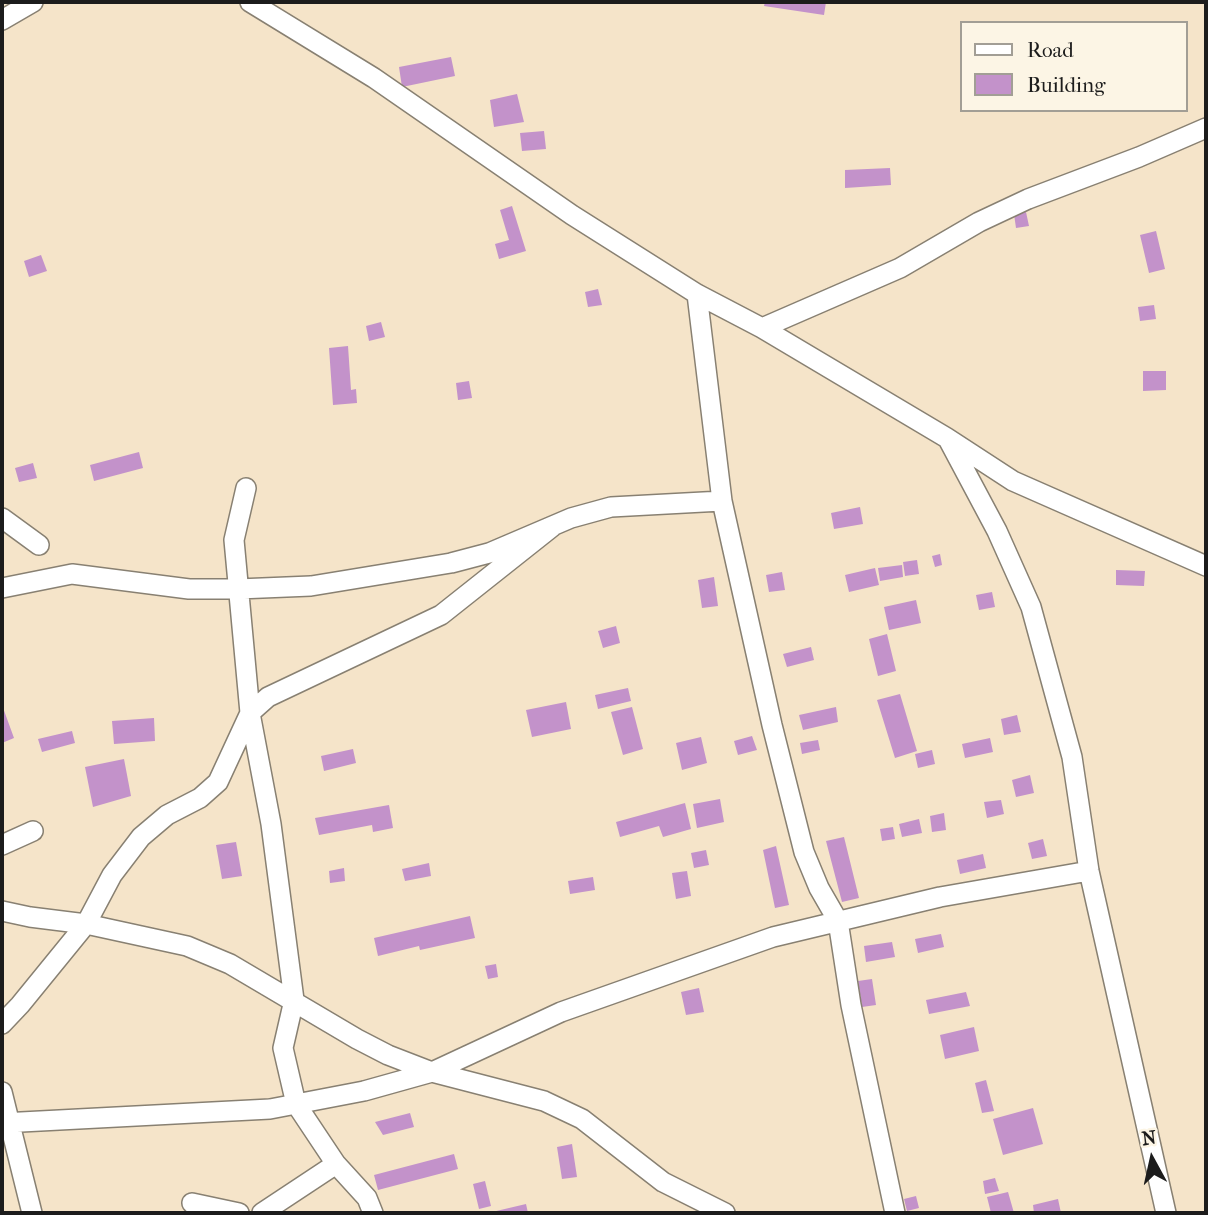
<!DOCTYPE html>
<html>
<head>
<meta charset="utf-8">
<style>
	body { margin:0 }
	#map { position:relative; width:1208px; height:1215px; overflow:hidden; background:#f5e4c9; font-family:"IM FELL French Canon",serif }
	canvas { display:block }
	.frame { position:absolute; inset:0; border:4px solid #1c1c1c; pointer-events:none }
	.legend { position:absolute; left:960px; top:21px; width:228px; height:91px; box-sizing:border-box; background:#fcf5e5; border:2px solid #a29e95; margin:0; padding:9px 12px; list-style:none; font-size:21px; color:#1c1c1c }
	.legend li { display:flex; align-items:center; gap:14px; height:35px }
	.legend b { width:35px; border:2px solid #a29e95 }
	.north { position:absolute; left:1117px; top:1124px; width:70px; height:70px; -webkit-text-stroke:5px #fcf5e5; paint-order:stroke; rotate:352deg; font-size:19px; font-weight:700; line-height:28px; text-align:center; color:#1c1c1c }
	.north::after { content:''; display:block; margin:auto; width:24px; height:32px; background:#1c1c1c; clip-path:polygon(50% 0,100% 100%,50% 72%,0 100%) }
</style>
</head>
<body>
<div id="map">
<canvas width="1208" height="1215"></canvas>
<div class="frame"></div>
<ul class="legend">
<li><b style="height:9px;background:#fff"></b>Road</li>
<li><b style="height:19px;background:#c392ca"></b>Building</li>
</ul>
<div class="north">N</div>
</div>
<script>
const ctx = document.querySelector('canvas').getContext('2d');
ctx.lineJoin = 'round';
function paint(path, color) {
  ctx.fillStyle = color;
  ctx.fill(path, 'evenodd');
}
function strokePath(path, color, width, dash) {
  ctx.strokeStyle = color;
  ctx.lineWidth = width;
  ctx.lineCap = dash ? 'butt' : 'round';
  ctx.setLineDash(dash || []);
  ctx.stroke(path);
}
paint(new Path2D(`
	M 765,2 L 826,2 L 824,15 L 764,6 Z
	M 451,57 L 455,76 L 402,87 L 399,67 Z
	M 517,94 L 524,122 L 494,127 L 490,100 Z
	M 544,131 L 546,149 L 522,151 L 520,133 Z
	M 890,168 L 891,185 L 845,188 L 845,170 Z
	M 512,206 L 526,251 L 499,259 L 495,244 L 509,240 L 500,210 Z
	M 1026,212 L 1029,226 L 1016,228 L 1014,214 Z
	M 1156,231 L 1165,269 L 1149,273 L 1140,235 Z
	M 41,255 L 47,271 L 29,277 L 24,261 Z
	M 598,289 L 602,305 L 588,307 L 585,292 Z
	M 1154,305 L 1156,319 L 1140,321 L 1138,307 Z
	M 381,322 L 385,337 L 369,341 L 366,326 Z
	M 348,346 L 351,390 L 356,389 L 357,403 L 333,405 L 329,348 Z
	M 1143,371 L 1166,371 L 1166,390 L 1143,391 Z
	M 469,381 L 472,398 L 458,400 L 456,383 Z
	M 139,452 L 143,468 L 94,481 L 90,465 Z
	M 33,463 L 37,478 L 19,482 L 15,468 Z
	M 860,507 L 863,524 L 834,529 L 831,513 Z
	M 940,554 L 942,565 L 935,567 L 932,556 Z
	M 917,560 L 919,574 L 905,576 L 903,562 Z
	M 902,565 L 903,577 L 880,581 L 878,568 Z
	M 875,568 L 879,585 L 849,592 L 845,575 Z
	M 1116,570 L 1145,571 L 1144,586 L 1116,585 Z
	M 782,572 L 785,590 L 769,592 L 766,575 Z
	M 714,577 L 718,606 L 702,608 L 698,580 Z
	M 992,592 L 995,607 L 979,610 L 976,595 Z
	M 916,600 L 921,623 L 889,630 L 884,607 Z
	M 616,626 L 620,643 L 603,648 L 598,631 Z
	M 887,634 L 896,671 L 878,676 L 869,639 Z
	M 811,647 L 814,660 L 787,667 L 783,654 Z
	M 628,688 L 631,701 L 598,709 L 595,695 Z
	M 900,694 L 917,751 L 895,758 L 877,700 Z
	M 566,702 L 571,729 L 532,737 L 526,710 Z
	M 2,705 L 14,738 L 2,743 Z
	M 632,707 L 643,749 L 623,755 L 611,712 Z
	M 836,707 L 838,722 L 803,730 L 799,715 Z
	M 1017,715 L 1021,732 L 1004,735 L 1001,719 Z
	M 154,718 L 155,741 L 114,744 L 112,721 Z
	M 72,731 L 75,743 L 42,752 L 38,739 Z
	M 752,736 L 757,750 L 738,755 L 734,741 Z
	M 701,737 L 707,763 L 682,770 L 676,743 Z
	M 990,738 L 993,752 L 965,758 L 962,744 Z
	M 818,740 L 820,750 L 802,754 L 800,743 Z
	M 353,749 L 356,763 L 324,771 L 321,756 Z
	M 932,750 L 935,764 L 918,768 L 915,754 Z
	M 124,759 L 131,796 L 93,807 L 85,767 Z
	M 1030,775 L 1034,793 L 1016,797 L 1012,780 Z
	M 720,799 L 724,822 L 697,828 L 693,804 Z
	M 1001,800 L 1004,814 L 987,818 L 984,802 Z
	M 685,803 L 691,829 L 663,837 L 659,826 L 620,837 L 616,822 Z
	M 389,805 L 393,828 L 373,832 L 372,825 L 319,835 L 315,818 Z
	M 944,813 L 946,830 L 932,832 L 930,816 Z
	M 919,819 L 922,833 L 902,837 L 899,824 Z
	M 893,827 L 895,839 L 882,841 L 880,829 Z
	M 844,837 L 859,898 L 842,902 L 826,841 Z
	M 1043,839 L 1047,856 L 1032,859 L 1028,843 Z
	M 236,842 L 242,876 L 222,879 L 216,845 Z
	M 776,846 L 789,905 L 775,908 L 763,850 Z
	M 706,850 L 709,865 L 694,868 L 691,853 Z
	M 983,854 L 986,868 L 960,874 L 957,860 Z
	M 429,863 L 431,876 L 405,881 L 402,869 Z
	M 344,868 L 345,881 L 330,883 L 329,871 Z
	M 687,871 L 691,896 L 676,899 L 672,873 Z
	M 593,877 L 595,890 L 570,894 L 568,881 Z
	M 470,916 L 475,938 L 420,950 L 419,946 L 378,956 L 374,938 Z
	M 941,934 L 944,947 L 918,953 L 915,939 Z
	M 892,942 L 895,957 L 866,962 L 864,946 Z
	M 496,964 L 498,977 L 488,979 L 485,966 Z
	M 872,979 L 876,1005 L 862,1007 L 858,981 Z
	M 699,988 L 704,1012 L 686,1015 L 681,992 Z
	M 966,992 L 970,1006 L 929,1014 L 926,1000 Z
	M 974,1027 L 979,1051 L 945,1059 L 940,1035 Z
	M 986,1080 L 994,1111 L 982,1113 L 975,1083 Z
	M 1033,1108 L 1043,1144 L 1003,1155 L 993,1119 Z
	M 410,1113 L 414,1127 L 383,1135 L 375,1122 Z
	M 572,1144 L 577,1177 L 562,1179 L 557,1147 Z
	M 454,1154 L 458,1169 L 378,1190 L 374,1175 Z
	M 995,1178 L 999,1191 L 985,1194 L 983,1181 Z
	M 485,1181 L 491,1206 L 479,1209 L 473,1184 Z
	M 1008,1192 L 1014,1213 L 991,1213 L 987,1197 Z
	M 916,1196 L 919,1208 L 907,1211 L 904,1199 Z
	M 1058,1199 L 1061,1213 L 1034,1213 L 1033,1205 Z
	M 526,1204 L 528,1213 L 492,1213 L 492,1212 Z`), '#c392ca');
const minor = new Path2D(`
	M 250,2 L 374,78 L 572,215 L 697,294 L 762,328 L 947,438 L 1013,481 L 1206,566
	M 2,20 L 33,2
	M 697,294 L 722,501 L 772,725 L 804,852 L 819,888 L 838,921 L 851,1005 L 895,1213
	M 762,328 L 900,268 L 979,222 L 1028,199 L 1139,157 L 1206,128
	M 948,439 L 997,531 L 1031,607 L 1072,757 L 1089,871 L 1166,1213
	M 246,488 L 234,540 L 250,713 L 271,824 L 294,1000 L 283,1048 L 296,1104 L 336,1164 L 367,1198 L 373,1213
	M 2,518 L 39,545
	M 2,588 L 72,574 L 189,589 L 238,589 L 311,586 L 451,563 L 489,553 L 571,518 L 611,507 L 722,501
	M 2,845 L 33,831
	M 2,911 L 30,917 L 86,924 L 187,946 L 230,964 L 357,1039 L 388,1055 L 432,1072 L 544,1101 L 582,1119 L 663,1182 L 725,1213
	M 2,1024 L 20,1005 L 86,924 L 112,875 L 141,837 L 167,815 L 200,798 L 218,782 L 250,713 L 268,697 L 441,615 L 552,527
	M 2,1092 L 32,1213
	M 2,1123 L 270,1109 L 364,1091 L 432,1072 L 561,1012 L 773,937 L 940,897 L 1089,871
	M 192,1203 L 239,1213
	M 262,1213 L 336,1164`);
strokePath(minor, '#888072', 22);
strokePath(minor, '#fff', 19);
</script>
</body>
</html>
